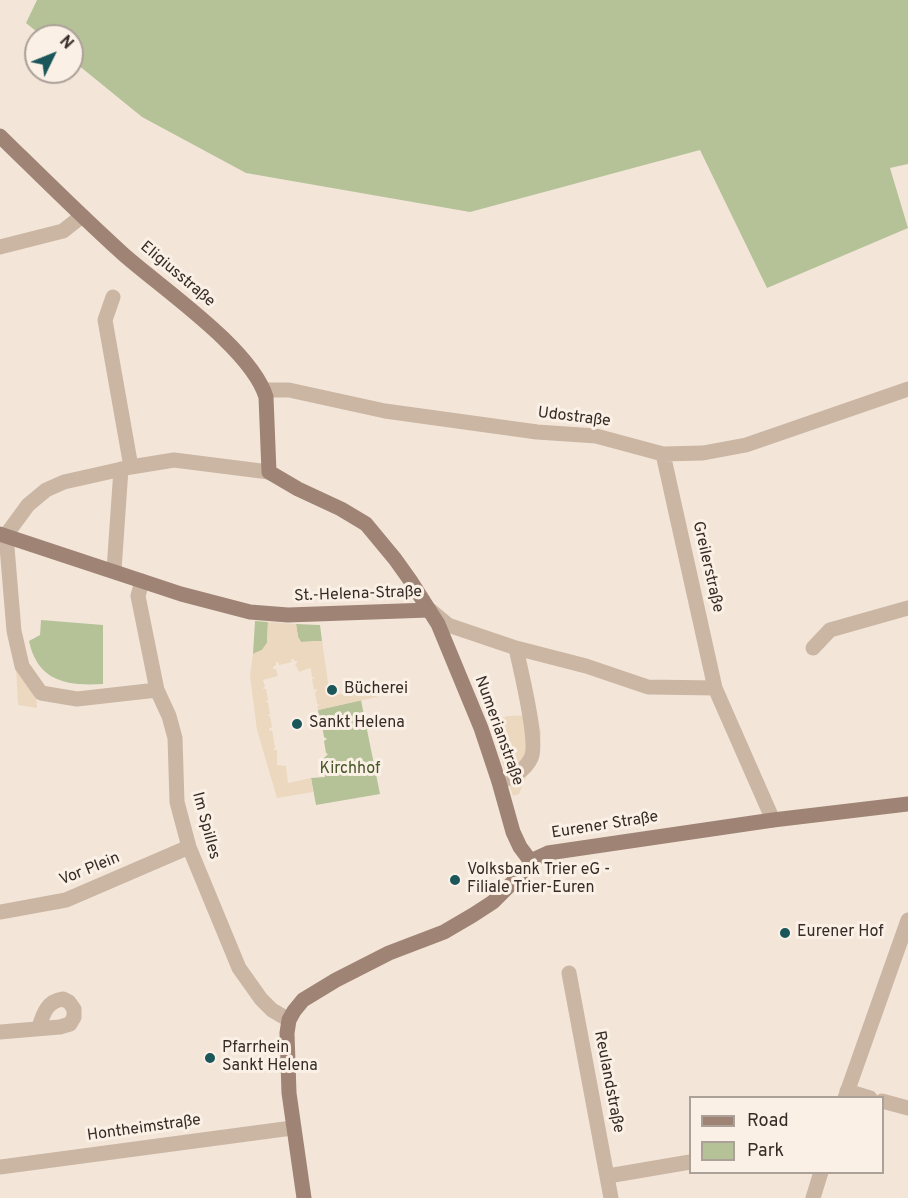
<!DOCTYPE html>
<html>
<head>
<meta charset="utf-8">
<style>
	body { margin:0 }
	#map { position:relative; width:908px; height:1198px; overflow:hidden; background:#f3e6d9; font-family:Overpass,sans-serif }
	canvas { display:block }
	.legend { position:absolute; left:689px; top:1096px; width:195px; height:78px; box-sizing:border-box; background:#faf0e5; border:2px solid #aca199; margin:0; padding:8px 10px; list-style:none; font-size:18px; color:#362b26 }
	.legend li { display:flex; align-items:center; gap:12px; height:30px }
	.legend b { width:30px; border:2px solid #aca199 }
	.north { position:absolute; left:24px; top:24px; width:60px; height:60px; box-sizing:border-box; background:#faf0e5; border:2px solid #aca199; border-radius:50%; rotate:47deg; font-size:16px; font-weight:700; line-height:24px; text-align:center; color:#362b26 }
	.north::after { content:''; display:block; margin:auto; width:21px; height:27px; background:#1a565a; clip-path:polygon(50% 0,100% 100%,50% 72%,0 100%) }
</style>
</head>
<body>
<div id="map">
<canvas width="908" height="1198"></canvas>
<ul class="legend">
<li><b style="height:8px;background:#9f8476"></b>Road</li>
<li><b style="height:16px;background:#b5c298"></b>Park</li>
</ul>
<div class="north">N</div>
</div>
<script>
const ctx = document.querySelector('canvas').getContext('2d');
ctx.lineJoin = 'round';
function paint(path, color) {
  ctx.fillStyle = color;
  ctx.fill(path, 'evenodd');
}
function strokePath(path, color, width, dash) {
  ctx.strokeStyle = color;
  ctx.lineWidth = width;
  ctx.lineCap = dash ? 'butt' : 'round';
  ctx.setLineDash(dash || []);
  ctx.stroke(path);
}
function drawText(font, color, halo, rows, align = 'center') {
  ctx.font = font + ' Overpass,sans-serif';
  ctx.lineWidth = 6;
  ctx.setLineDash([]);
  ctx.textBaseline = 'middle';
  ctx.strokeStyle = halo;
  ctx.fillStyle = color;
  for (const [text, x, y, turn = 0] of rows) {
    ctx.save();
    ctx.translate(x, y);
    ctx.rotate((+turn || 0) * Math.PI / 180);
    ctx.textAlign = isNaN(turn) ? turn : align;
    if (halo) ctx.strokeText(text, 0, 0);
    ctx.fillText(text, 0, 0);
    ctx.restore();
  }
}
paint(new Path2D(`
	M 37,0 L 908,0 L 908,164 L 890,168 L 908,228 L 767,288 L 700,150 L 470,212 L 246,173 L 142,117 L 72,60 L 72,36 L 42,36 L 26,23 Z
	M 41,620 L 103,625 L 103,684 C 67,686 38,682 29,641 L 40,635 Z
	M 255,621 L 268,622 L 267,643 L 262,650 L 253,654 Z
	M 296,624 L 320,625 L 322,641 L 301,642 L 298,637 Z
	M 361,700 L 380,794 L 316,805 L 311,778 L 325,777 L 321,761 L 328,754 L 326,753 L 324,741 L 327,739 L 324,737 L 321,720 L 323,718 L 319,717 L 318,710 Z`), '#b5c298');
paint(new Path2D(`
	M 268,622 L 296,624 L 298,637 L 301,642 L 322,641 L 330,696 L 375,688 L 377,697 L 318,710 L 317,706 L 320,705 L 317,704 L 315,692 L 317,691 L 317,689 L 314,690 L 312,679 L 315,678 L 312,677 L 311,669 L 310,668 L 299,672 L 295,664 L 297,663 L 297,661 L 294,661 L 294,659 L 291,659 L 292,662 L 279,665 L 278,662 L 276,662 L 276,665 L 273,667 L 273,669 L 276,669 L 278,676 L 263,680 L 265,686 L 263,689 L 266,689 L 268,700 L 265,702 L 268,702 L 270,714 L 267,716 L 270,716 L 272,727 L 269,729 L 269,731 L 272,730 L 275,748 L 273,750 L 277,750 L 277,765 L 286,766 L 288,783 L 311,778 L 313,792 L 277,798 L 257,730 L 250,675 L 253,654 L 262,650 L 267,643 Z
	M 16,668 L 36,695 L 37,708 L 18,705 Z
	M 537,715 L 541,732 L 538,761 L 528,773 L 519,794 L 513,796 L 490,723 L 507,716 Z`), '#ecd7bf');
strokePath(new Path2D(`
	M 0,247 L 63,231 L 82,216
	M 113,297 L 105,320 L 131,467
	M 264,390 L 289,390 L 385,411 L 537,432 L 596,436 L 663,454 L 703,453 L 746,445 L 908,389
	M 663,454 L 715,688 L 773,820
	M 114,570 L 121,469
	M 142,581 L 138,596 L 157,690 L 169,716 L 175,738 L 177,802 L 189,847 L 239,968 L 261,999 L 272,1010 L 289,1020
	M 430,610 L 448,625 L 516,648 L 586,666 L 648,687 L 715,688
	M 813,648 L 830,630 L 908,608
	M 157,690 L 77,699 L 41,693 L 22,666 L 14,631 L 6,535 L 28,505 L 46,490 L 64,482 L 131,467 L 174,460 L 269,472
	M 499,782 C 512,777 525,771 531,758 C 539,742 520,668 516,648
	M 0,912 L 66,900 L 189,847
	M 569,973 L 611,1198
	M 0,1032 L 60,1027 L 70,1024 L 74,1017 L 74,1009 L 69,1002 L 63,999 C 47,1001 43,1014 39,1027
	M 847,1091 L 870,1098
	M 845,1098 L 908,920
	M 882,1101 L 908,1108
	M 0,1167 L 292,1128
	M 608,1176 L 690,1162
	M 813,1198 L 821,1172`), '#cbb6a4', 15);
strokePath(new Path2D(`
	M 0,136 C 40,175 80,215 122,253 C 161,288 251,348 266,397 L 269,472 L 298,489 L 341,509 L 366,524 L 395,559 L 410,580 L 438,624 L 481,728 L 499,782 L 513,832 L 520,847 L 532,863
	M 0,534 L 181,594 L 250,612 L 288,615 L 429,610
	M 304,1198 L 289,1093 L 287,1033 L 289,1020 L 294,1011 L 303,1000 L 336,980 L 389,953 L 444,932 L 473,915 L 493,902 L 537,858 L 548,853 L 773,820 L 908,804`), '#9f8476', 15);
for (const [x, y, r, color] of [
	[332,690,6,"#1a565a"],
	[297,724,6,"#1a565a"],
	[455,880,6,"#1a565a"],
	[785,933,6,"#1a565a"],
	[210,1058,6,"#1a565a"]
]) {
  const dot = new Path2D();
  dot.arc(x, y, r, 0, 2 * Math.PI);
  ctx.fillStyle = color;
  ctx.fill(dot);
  strokePath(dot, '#faf0e5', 2);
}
drawText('16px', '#362b26', '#faf0e5', [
	["Eligiusstraße",177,275,40],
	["Udostraße",574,418,7],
	["Greilerstraße",707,567,77],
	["St.-Helena-Straße",358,595,-2],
	["Numerianstraße",498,731,70],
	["Im Spilles",205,826,75],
	["Eurener Straße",605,826,-9],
	["Vor Plein",90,870,-22],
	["Reulandstraße",608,1082,79],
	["Hontheimstraße",144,1129,-8]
]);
drawText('16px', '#362b26', '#faf0e5', [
	["Bücherei",344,690],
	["Sankt Helena",309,724],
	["Volksbank Trier eG -",467,871],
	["Filiale Trier-Euren",467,889],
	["Eurener Hof",797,933],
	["Pfarrhein",222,1049],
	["Sankt Helena",222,1067]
], 'left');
drawText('16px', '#465629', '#faf0e5', [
	["Kirchhof",350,770]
]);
</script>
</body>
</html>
